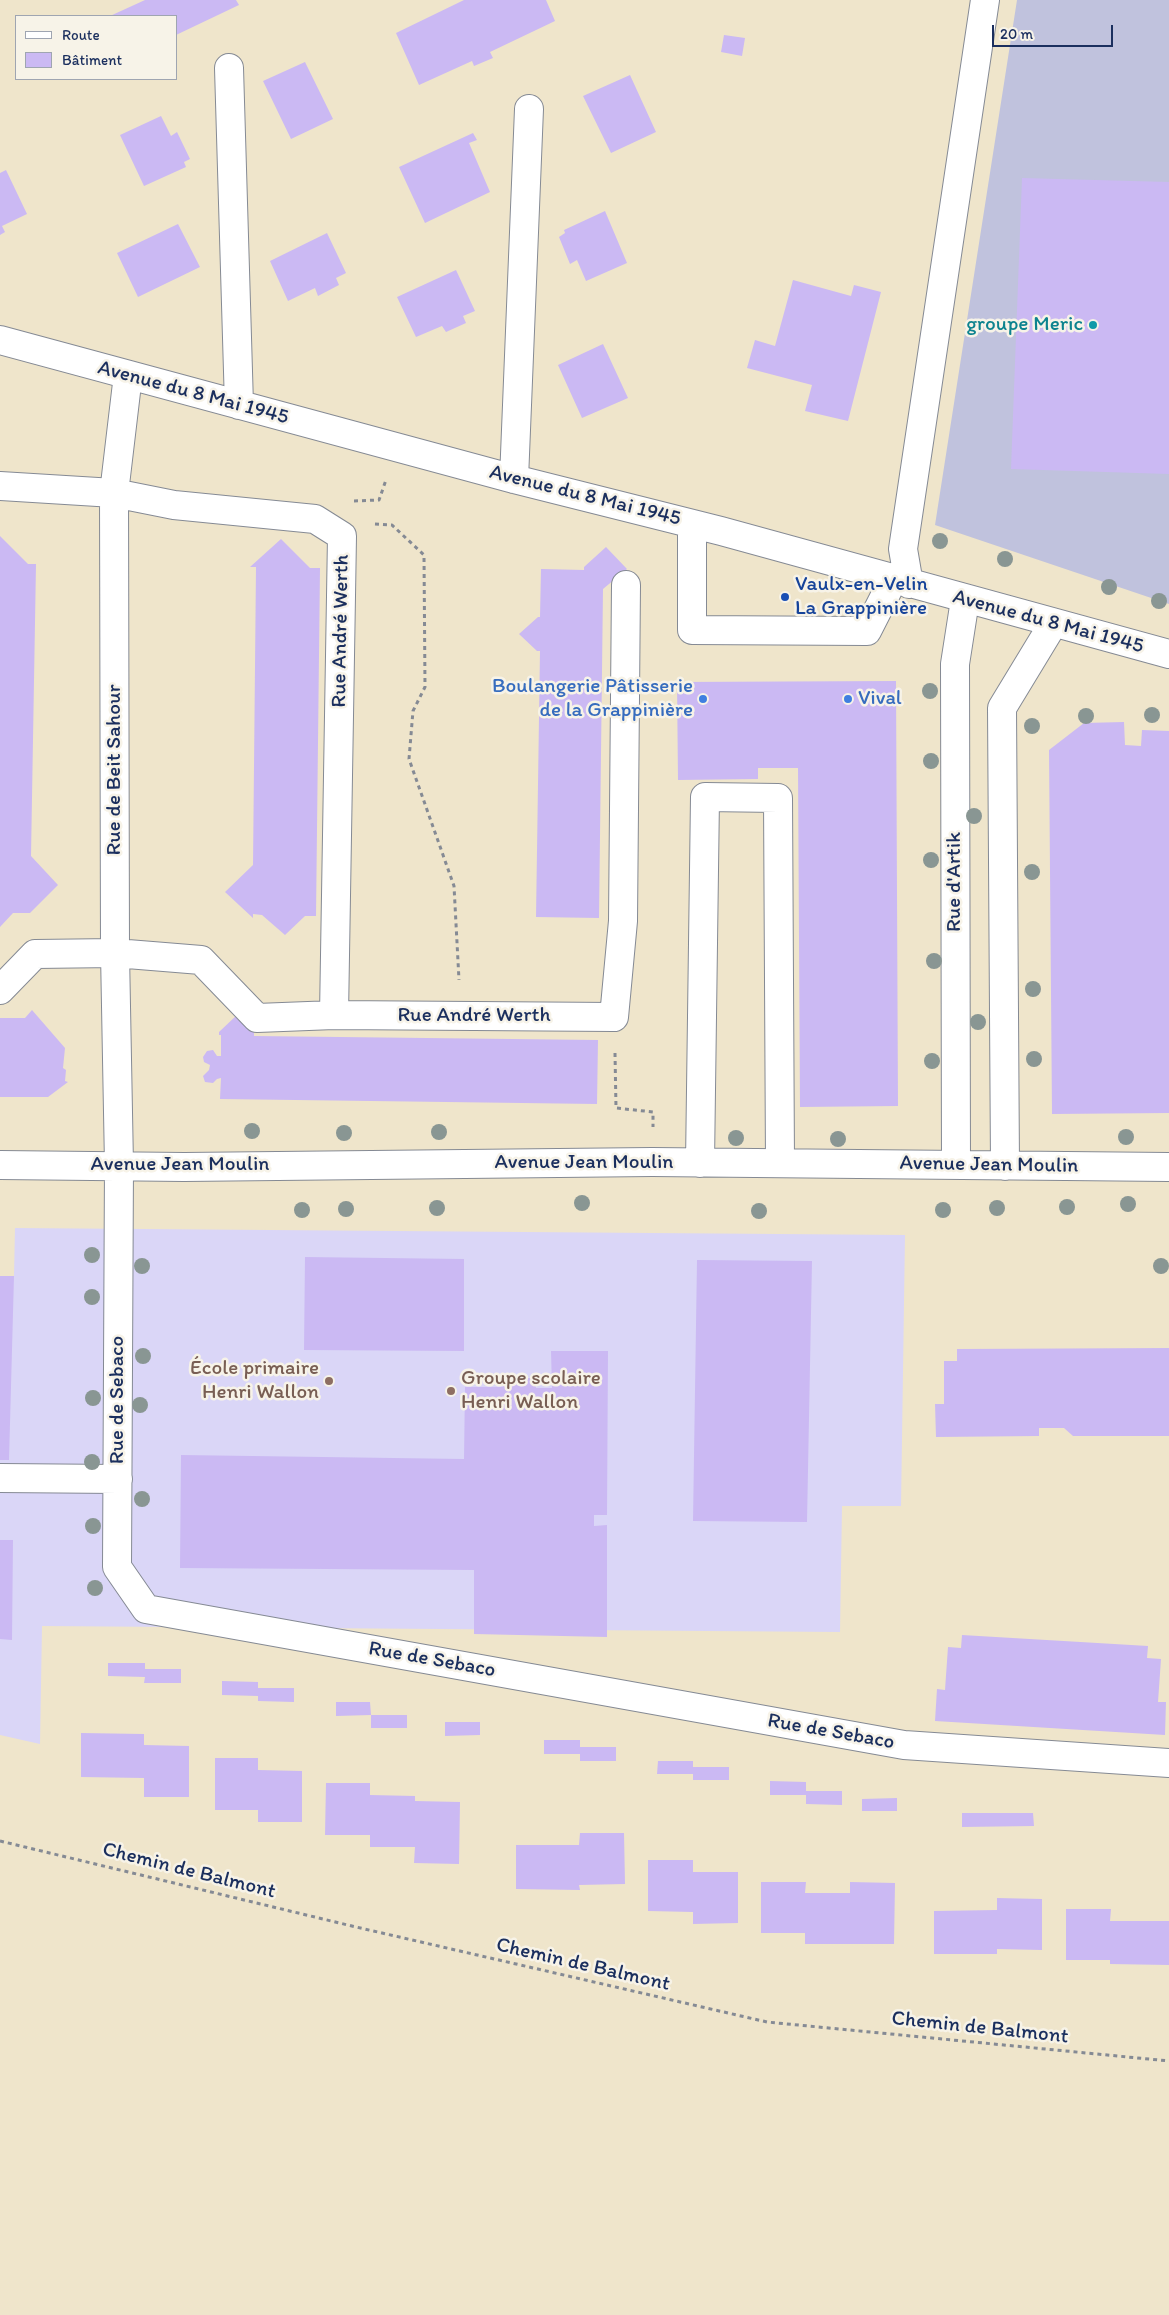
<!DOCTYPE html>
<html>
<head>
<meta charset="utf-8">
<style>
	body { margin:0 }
	#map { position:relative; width:1169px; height:2315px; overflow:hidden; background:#efe5cb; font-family:Itim,sans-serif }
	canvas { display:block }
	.legend { position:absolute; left:15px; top:15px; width:162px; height:65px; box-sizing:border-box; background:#f7f3e8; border:1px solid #9fa5b1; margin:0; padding:6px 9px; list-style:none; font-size:15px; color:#1b2f5e }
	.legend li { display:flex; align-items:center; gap:10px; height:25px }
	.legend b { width:25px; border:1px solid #9fa5b1 }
	.scale { position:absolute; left:992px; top:25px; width:121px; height:22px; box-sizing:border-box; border:2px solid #1b2f5e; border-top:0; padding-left:6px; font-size:15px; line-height:18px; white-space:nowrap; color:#1b2f5e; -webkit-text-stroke:4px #f7f3e8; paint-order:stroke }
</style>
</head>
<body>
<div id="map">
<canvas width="1169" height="2315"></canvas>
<ul class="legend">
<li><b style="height:6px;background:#fff"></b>Route</li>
<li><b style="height:14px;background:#cbb9f3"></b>Bâtiment</li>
</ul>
<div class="scale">20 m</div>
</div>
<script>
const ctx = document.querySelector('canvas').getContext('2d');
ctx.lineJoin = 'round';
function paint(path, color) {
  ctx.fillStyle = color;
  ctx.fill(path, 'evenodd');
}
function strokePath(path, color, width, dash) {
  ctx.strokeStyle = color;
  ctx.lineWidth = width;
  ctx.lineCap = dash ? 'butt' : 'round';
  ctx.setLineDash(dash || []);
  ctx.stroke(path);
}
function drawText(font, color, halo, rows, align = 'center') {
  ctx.font = font + ' Itim,sans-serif';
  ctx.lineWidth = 5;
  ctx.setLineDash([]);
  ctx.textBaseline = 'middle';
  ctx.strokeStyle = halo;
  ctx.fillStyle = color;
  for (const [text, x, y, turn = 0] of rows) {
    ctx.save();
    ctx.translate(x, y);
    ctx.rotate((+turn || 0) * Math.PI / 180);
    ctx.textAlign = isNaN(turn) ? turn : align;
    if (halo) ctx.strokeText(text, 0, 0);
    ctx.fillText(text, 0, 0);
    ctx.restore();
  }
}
paint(new Path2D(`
	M 15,1228 L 905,1235 L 901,1506 L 842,1506 L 840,1632 L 42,1626 L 40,1744 L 0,1735 L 0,1276 L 14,1276 Z`), '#dad6f7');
paint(new Path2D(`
	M 1017,0 L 1169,0 L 1169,604 L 935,525 Z`), '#c0c2dd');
paint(new Path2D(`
	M 145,0 L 236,0 L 239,5 L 176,35 L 176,16 L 110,16 Z
	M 464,0 L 546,0 L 555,21 L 490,52 L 493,58 L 474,66 L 472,61 L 419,85 L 396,33 Z
	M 724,35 L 745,38 L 742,56 L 721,52 Z
	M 305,62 L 333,119 L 291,139 L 263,81 Z
	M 630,75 L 656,132 L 611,153 L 583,96 Z
	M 161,116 L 171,136 L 177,132 L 190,159 L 184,162 L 186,167 L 144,186 L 120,135 Z
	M 473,133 L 477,140 L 469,143 L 490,192 L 425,223 L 399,167 Z
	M 6,170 L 27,214 L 2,226 L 5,232 L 0,235 L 0,173 Z
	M 1022,178 L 1169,182 L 1169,474 L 1011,469 Z
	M 605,211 L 627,263 L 586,281 L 577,260 L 570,264 L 559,237 L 565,233 L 564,230 Z
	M 178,224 L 200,267 L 138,297 L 117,253 Z
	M 327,233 L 346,273 L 336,278 L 339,285 L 318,296 L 315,288 L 288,301 L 270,261 Z
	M 456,270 L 475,311 L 463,316 L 466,323 L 446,332 L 442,326 L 416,337 L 397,297 Z
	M 793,280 L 851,296 L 854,285 L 881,292 L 848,421 L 805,411 L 812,385 L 747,368 L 755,340 L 775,346 Z
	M 603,344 L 628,398 L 582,418 L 558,365 Z
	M 0,536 L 28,564 L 36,564 L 31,856 L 58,885 L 30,913 L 13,913 L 0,927 Z
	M 281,539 L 310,568 L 320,568 L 316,916 L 305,916 L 285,935 L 262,915 L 253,914 L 253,918 L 225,892 L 253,865 L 256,567 L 250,567 Z
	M 606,547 L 627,569 L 603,589 L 599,918 L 536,917 L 540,651 L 537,651 L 519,634 L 538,617 L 540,617 L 541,569 L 584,570 L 584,567 Z
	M 896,681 L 898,1106 L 800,1107 L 798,768 L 758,768 L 758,779 L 678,780 L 677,682 Z
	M 1124,722 L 1125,745 L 1141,746 L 1142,730 L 1169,731 L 1169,1113 L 1052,1114 L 1049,750 L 1084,723 Z
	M 32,1010 L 65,1048 L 63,1068 L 66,1070 L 65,1081 L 68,1082 L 48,1097 L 0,1097 L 0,1018 L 25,1018 Z
	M 237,1015 L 254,1033 L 254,1036 L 598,1040 L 597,1104 L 220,1099 L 221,1078 L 217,1079 L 213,1083 L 205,1082 L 203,1076 L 209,1070 L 210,1065 L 204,1062 L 203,1057 L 207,1051 L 213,1050 L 217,1056 L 221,1056 L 221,1035 L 219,1035 L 219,1032 Z
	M 305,1257 L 464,1259 L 464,1351 L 304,1350 Z
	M 697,1260 L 812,1261 L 807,1522 L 693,1521 Z
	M 0,1276 L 14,1276 L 9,1460 L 0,1460 Z
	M 1169,1348 L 1169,1436 L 1073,1436 L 1064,1428 L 1039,1428 L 1039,1436 L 936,1437 L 935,1404 L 944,1404 L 944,1361 L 957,1361 L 957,1349 Z
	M 551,1351 L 608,1351 L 607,1515 L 594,1515 L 594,1526 L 607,1525 L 607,1637 L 474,1634 L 474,1570 L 180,1568 L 181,1455 L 464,1459 L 465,1387 L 503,1387 L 502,1378 L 536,1378 L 536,1388 L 552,1388 Z
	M 0,1540 L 13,1540 L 12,1640 L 0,1639 Z
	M 962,1635 L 1148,1646 L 1147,1658 L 1161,1659 L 1158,1702 L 1166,1702 L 1165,1735 L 935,1721 L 937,1689 L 945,1690 L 948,1647 L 961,1648 Z
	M 108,1663 L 145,1663 L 145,1669 L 181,1669 L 181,1683 L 144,1683 L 145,1677 L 108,1676 Z
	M 222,1681 L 258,1682 L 258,1688 L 294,1688 L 294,1702 L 258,1701 L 258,1696 L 222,1695 Z
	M 336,1702 L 370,1702 L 371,1715 L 407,1715 L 407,1728 L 371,1728 L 371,1715 L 336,1716 Z
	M 445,1722 L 480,1722 L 480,1735 L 445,1736 Z
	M 81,1733 L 144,1734 L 144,1745 L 189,1746 L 189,1797 L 144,1797 L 144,1778 L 81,1777 Z
	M 544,1740 L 580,1740 L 580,1747 L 616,1747 L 616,1761 L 580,1761 L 580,1754 L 544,1754 Z
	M 215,1758 L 258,1758 L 258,1770 L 302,1771 L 302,1822 L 258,1822 L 258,1810 L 215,1810 Z
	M 658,1761 L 693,1761 L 693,1767 L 729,1767 L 729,1780 L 693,1780 L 693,1774 L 657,1774 Z
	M 770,1781 L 806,1782 L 806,1791 L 842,1791 L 842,1805 L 806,1804 L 806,1795 L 770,1795 Z
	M 326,1783 L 370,1783 L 370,1795 L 415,1796 L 415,1801 L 460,1802 L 459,1864 L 414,1863 L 415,1847 L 370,1847 L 370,1835 L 325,1835 Z
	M 897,1798 L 897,1811 L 862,1811 L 862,1799 Z
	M 962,1813 L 1033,1813 L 1034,1826 L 962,1827 Z
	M 580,1833 L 624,1833 L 625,1884 L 579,1885 L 580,1890 L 516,1889 L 516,1845 L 579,1845 Z
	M 648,1860 L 693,1860 L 693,1872 L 738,1872 L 738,1923 L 693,1924 L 693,1912 L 648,1911 Z
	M 761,1882 L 806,1882 L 805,1893 L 850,1893 L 850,1882 L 895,1883 L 894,1944 L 805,1944 L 805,1933 L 761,1933 Z
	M 997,1898 L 1042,1899 L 1042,1950 L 997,1949 L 997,1954 L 934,1954 L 934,1911 L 997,1910 Z
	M 1066,1909 L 1111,1909 L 1110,1921 L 1169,1921 L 1169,1965 L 1110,1964 L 1110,1960 L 1066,1960 Z`), '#cbb9f3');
const minor = new Path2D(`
	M 229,68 L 239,405
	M 0,340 L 514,479 L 721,531 L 1169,654
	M 128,375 L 114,493 L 115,953 L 119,1165 L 117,1567 L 146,1609 L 904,1745 L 1169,1763
	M 514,479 L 529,109
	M 0,486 L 114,493 L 174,505 L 315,519 L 342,536 L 334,1015
	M 692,524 L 692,630 L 867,631 L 893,580
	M 909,584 L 903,549 L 985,0
	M 0,990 L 35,954 L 115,953 L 201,960 L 257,1018 L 334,1015 L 614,1017 L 623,921 L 626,585
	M 700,1163 L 705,797 L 778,798 L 780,1163
	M 0,1165 L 184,1167 L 652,1162 L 1169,1167
	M 956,1165 L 955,664 L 965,600
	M 1005,1166 L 1002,708 L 1053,624
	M 0,1478 L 118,1479`);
strokePath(minor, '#858a94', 30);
strokePath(new Path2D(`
	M 354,501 L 379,500 L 386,480
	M 375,524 L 392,525 L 424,555 L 425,687 L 413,711 L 409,759 L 454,886 L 459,980
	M 615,1053 L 616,1108 L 653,1112 L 653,1127
	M 0,1841 L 356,1927 L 767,2022 L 1169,2061`), '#858a94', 3, [4, 4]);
strokePath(minor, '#fff', 28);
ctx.fillStyle = '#899693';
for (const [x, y] of [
	[940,541],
	[1005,559],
	[1109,587],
	[1159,601],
	[930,691],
	[1152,715],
	[1086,716],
	[1032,726],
	[931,761],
	[974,816],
	[931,860],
	[1032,872],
	[934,961],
	[1033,989],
	[978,1022],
	[1034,1059],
	[932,1061],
	[252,1131],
	[439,1132],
	[344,1133],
	[1126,1137],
	[736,1138],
	[838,1139],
	[582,1203],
	[1128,1204],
	[1067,1207],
	[437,1208],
	[997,1208],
	[346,1209],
	[302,1210],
	[943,1210],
	[759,1211],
	[92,1255],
	[142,1266],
	[1161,1266],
	[92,1297],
	[143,1356],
	[93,1398],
	[140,1405],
	[92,1462],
	[142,1499],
	[93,1526],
	[95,1588]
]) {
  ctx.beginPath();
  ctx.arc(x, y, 8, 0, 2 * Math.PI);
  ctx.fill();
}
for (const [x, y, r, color] of [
	[1093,325,5,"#0f9aa8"],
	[785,597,5,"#1a4fb4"],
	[703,699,5,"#3f7fe0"],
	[848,699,5,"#3f7fe0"],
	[329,1381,5,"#8d6e63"],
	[451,1391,5,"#8d6e63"]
]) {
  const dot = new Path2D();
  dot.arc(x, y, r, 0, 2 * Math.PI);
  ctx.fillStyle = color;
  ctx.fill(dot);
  strokePath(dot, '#f7f3e8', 2);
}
drawText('21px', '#0d838f', '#f7f3e8', [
	["groupe Meric",1083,325]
], 'right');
drawText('21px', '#1b2f5e', '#f7f3e8', [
	["Avenue du 8 Mai 1945",193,393,15],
	["Avenue du 8 Mai 1945",585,496,14],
	["Avenue du 8 Mai 1945",1048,622,15],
	["Rue André Werth",341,631,-89],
	["Rue de Beit Sahour",115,770,-90],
	["Rue d'Artik",955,882,-90],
	["Rue André Werth",474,1016],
	["Avenue Jean Moulin",584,1163],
	["Avenue Jean Moulin",180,1165],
	["Avenue Jean Moulin",989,1165,1],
	["Rue de Sebaco",118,1400,-90],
	["Rue de Sebaco",432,1660,10],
	["Rue de Sebaco",831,1732,10],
	["Chemin de Balmont",189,1871,14],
	["Chemin de Balmont",583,1965,13],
	["Chemin de Balmont",980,2028,6]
]);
drawText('21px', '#164399', '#f7f3e8', [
	["Vaulx-en-Velin",795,585],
	["La Grappinière",795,609]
], 'left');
drawText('21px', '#366cbe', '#f7f3e8', [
	["Boulangerie Pâtisserie",693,687],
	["de la Grappinière",693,711],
	["Vival",858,699,"left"]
], 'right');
drawText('21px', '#785e54', '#f7f3e8', [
	["École primaire",319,1369],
	["Henri Wallon",319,1393],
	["Groupe scolaire",461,1379,"left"],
	["Henri Wallon",461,1403,"left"]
], 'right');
</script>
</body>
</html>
